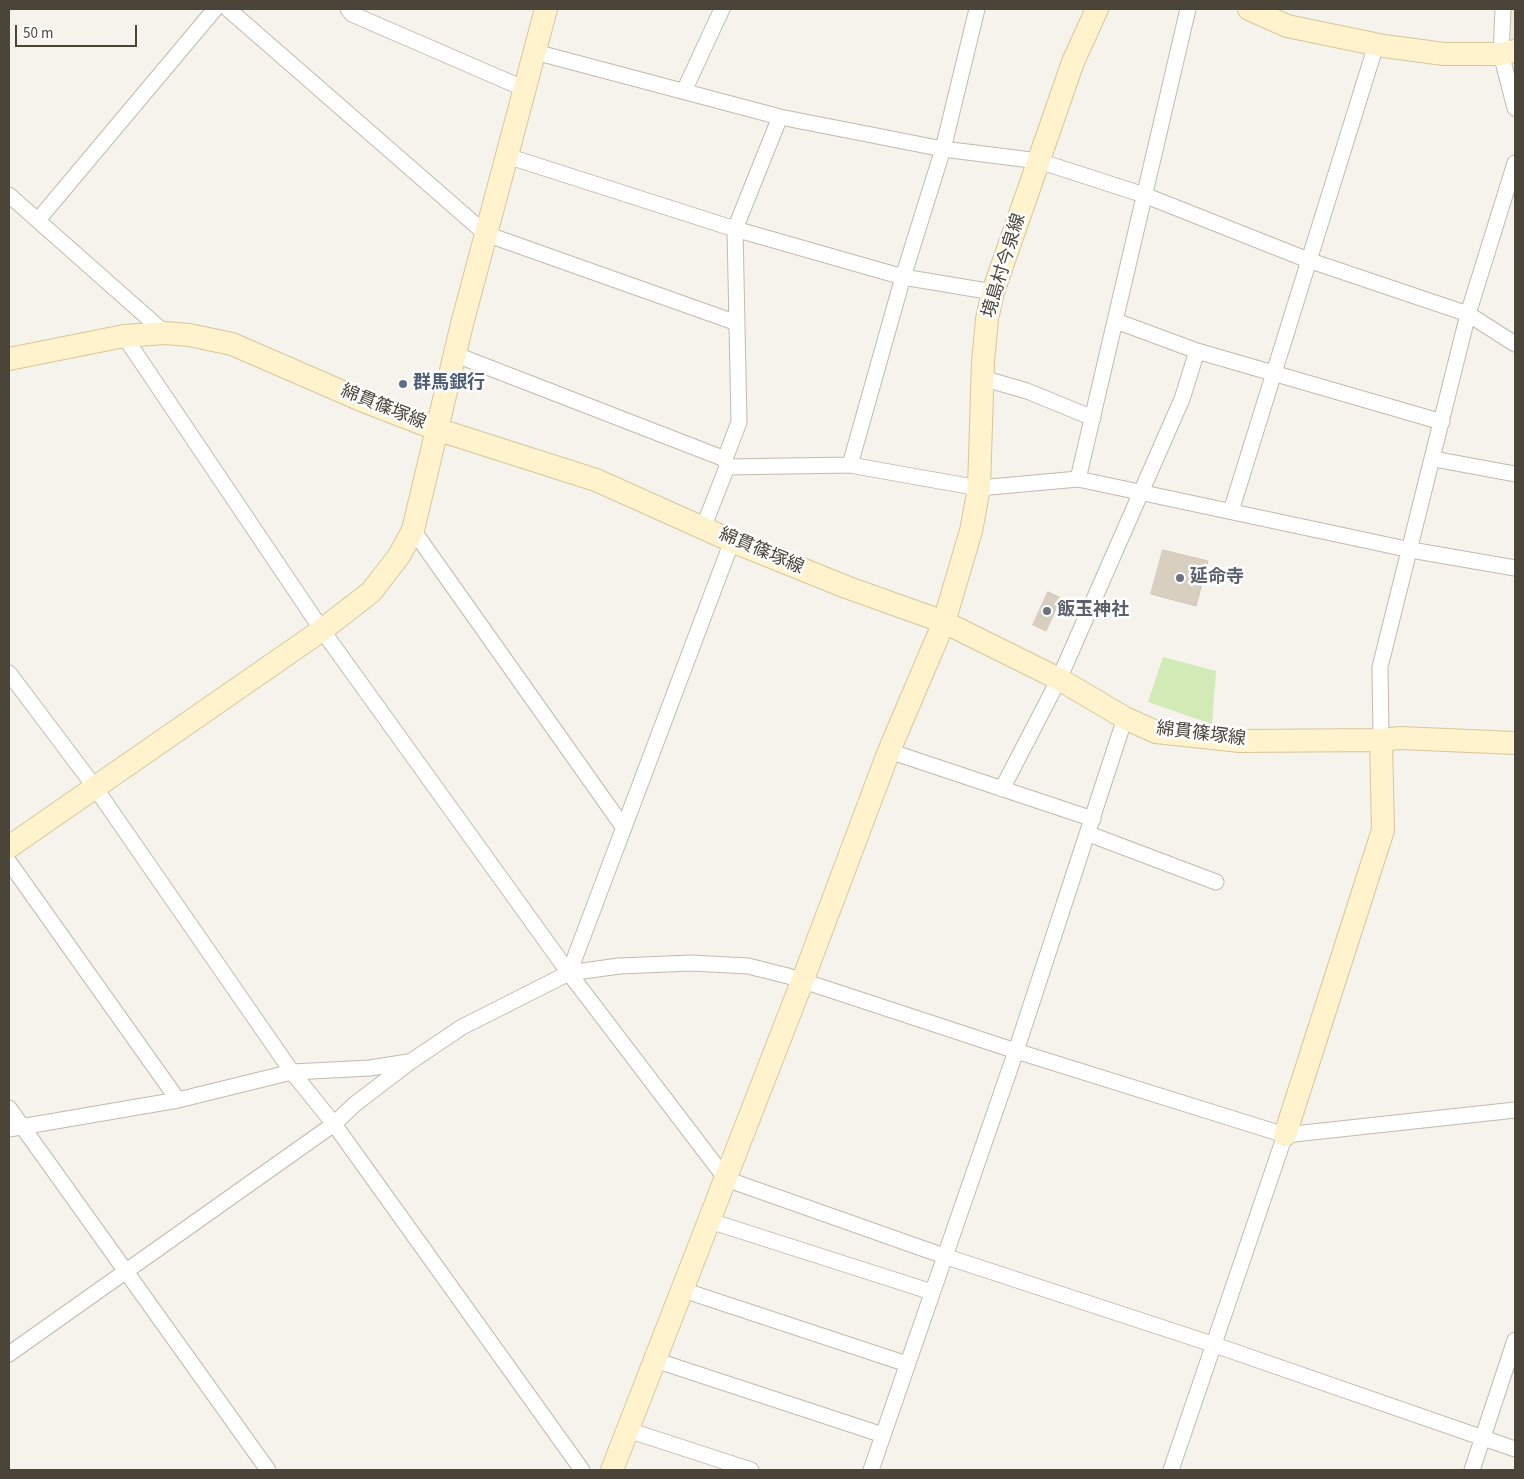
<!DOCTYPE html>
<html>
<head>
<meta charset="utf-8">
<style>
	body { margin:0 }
	#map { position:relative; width:1524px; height:1479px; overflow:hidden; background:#f6f3ec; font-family:"Source Sans 3",sans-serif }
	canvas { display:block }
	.frame { position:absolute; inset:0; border:10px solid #4b4439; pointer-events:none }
	.scale { position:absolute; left:15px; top:25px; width:122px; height:22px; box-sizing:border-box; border:2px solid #4b4439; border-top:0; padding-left:6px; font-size:15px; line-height:18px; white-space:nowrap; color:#4b4439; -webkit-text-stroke:4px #fff; paint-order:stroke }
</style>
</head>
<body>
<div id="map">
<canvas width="1524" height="1479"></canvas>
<div class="frame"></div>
<div class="scale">50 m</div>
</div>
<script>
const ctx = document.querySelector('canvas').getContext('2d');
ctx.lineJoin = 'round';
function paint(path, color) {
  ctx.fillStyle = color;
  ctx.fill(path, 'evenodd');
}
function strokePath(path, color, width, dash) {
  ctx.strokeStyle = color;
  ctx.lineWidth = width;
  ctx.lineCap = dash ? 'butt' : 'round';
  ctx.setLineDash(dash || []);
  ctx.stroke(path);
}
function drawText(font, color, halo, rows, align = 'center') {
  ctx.font = font + ' "Source Sans 3","Noto Sans JP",sans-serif';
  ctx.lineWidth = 5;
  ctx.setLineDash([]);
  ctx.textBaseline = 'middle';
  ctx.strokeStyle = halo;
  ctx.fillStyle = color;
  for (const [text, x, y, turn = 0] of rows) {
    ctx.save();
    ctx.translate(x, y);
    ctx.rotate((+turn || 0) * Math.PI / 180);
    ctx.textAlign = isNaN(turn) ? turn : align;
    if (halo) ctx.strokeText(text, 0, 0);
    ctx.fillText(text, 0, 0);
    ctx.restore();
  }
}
paint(new Path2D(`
	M 1511,9 L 1515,9 L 1515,44 L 1510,43 Z`), '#efe8d6');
paint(new Path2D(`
	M 1163,657 L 1216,671 L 1212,724 L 1148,702 Z`), '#d2eab5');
const building = new Path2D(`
	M 1163,550 L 1208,561 L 1196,606 L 1151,594 Z
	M 1048,592 L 1061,598 L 1046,631 L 1033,625 Z`);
paint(building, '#d8cfc1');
strokePath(building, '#d3c7b4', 1);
const street = new Path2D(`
	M 228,9 L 486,234 L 737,323
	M 348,9 L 352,14 L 525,89
	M 1503,9 L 1501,54 L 1515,108
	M 535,52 L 780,117 L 943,149 L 1039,161 L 1144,195 L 1308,260 L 1468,314 L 1515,344
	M 684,91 L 722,9
	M 507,156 L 735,229 L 903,277 L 993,292
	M 9,195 L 165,333
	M 38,220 L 215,9
	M 1116,321 L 1197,351 L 1442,422
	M 124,336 L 322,630 L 569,973 L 726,1179 L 944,1256 L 1212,1344 L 1515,1449
	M 459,356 L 725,459
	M 982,378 L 1027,391 L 1093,418
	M 1434,459 L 1515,474
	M 850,465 L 903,277 L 943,149 L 977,9
	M 727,467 L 850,465 L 979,488 L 1078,479 L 1411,550 L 1515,568
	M 1078,479 L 1188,9
	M 1231,511 L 1376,45
	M 703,528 L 727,467 L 725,459 L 739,422 L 735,229 L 780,117
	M 413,530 L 624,828
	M 9,673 L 94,786 L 292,1072 L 334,1124 L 582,1470
	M 1381,740 L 1380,667 L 1468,314 L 1515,163
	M 889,751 L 1093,819
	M 1002,789 L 1059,679 L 1182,399 L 1197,351
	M 1089,834 L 1216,882
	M 9,862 L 178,1100
	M 569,973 L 732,541
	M 9,1108 L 268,1470
	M 9,1129 L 178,1100 L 292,1072 L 370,1068 L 408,1062
	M 710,1221 L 932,1292
	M 683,1290 L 907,1364
	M 9,1354 L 334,1124 L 355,1104 L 410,1062 L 462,1027 L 569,973 L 619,966 L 691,963 L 748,966 L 788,976 L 1016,1051 L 1285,1135 L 1515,1110
	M 655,1360 L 883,1435
	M 628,1430 L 751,1470
	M 871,1470 L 1016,1051 L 1125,718
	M 1171,1470 L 1285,1135
	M 1472,1470 L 1515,1340`);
const secondary = new Path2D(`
	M 1249,9 L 1287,26 L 1384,46 L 1444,54 L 1501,54 L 1515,51
	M 9,359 L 124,336 L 165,333 L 189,335 L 232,344 L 361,400 L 436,429 L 596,480 L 732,541 L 846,587 L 944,622 L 1059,679 L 1125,718 L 1156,732 L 1240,741 L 1381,740 L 1400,738 L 1515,743
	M 9,847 L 322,630 L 371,592 L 399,556 L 413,530 L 462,324 L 546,9
	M 1285,1135 L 1383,830 L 1381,740
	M 612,1470 L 802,982 L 889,751 L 944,622 L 971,531 L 979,488 L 983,362 L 987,319 L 993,292 L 1073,62 L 1097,9`);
strokePath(street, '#c2bbae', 17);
strokePath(secondary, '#d6c79b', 24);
strokePath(street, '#fff', 15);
strokePath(secondary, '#fff3cd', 22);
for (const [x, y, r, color] of [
	[403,384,5,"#5c6f8a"],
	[1180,578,5,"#6b7280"],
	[1047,611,5,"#6b7280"]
]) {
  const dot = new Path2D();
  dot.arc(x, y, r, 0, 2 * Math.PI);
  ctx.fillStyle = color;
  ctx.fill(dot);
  strokePath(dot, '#fff', 2);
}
drawText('18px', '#4b4439', '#fff', [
	["境島村今泉線",1005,266,-73],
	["綿貫篠塚線",383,408,22],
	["綿貫篠塚線",761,552,23],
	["綿貫篠塚線",1201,735,7]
]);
drawText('bold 18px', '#4e5e75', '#fff', [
	["群馬銀行",413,384]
], 'left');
drawText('bold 18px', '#5b616d', '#fff', [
	["延命寺",1190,578],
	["飯玉神社",1057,611]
], 'left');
</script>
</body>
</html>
